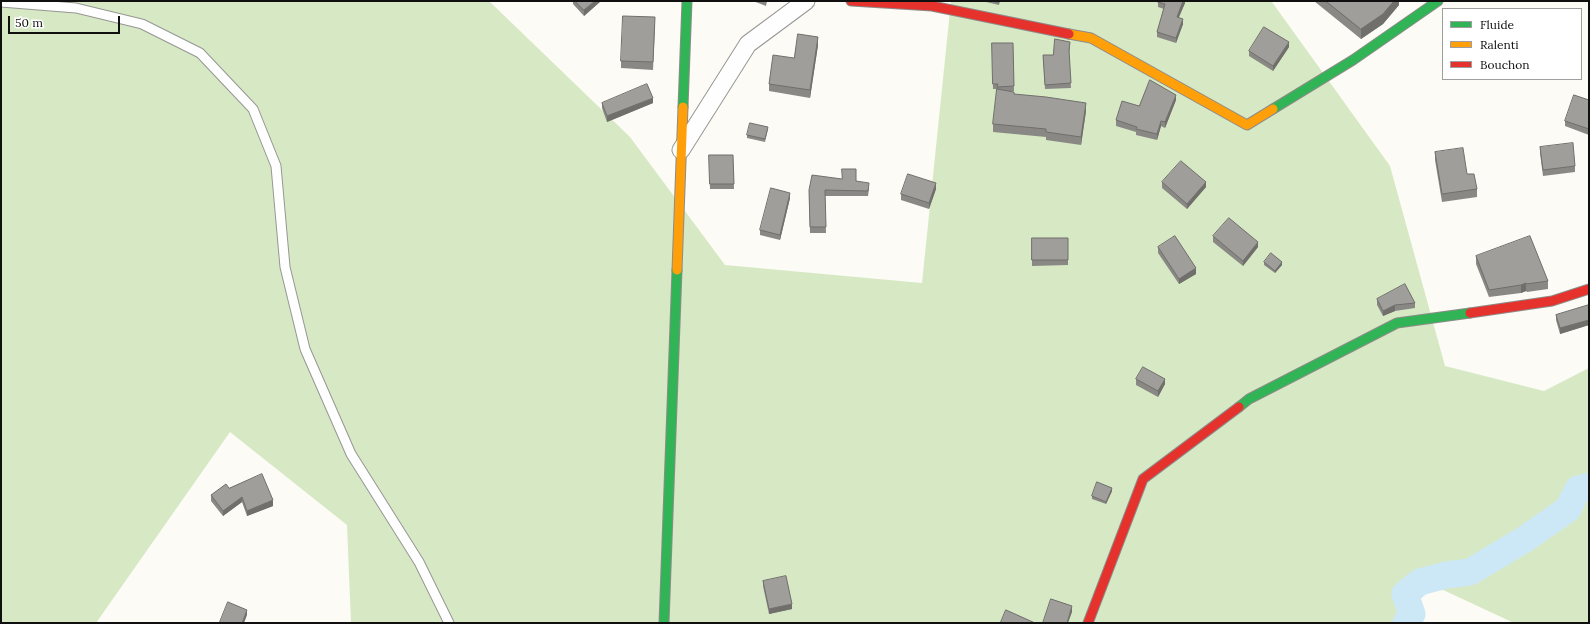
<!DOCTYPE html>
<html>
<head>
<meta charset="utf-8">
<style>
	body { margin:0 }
	#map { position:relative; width:1590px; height:624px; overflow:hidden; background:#fcfbf6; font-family:Lora,serif }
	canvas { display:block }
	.frame { position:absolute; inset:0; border:2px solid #101010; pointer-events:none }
	.legend { position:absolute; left:1442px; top:8px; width:140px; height:72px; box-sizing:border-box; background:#fff; border:1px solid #9f9f9f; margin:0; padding:5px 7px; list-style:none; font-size:12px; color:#101010 }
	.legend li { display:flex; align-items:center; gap:8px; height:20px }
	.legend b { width:20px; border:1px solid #9f9f9f }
	.scale { position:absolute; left:8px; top:16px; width:112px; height:18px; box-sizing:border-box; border:2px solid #101010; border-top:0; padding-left:5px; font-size:12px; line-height:14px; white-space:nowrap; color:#101010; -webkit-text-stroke:3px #fff; paint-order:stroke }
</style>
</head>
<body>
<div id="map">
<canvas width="1590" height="624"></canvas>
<div class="frame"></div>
<ul class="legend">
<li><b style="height:5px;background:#30b455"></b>Fluide</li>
<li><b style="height:5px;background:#ff9f0a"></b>Ralenti</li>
<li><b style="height:5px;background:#e5322d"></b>Bouchon</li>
</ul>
<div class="scale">50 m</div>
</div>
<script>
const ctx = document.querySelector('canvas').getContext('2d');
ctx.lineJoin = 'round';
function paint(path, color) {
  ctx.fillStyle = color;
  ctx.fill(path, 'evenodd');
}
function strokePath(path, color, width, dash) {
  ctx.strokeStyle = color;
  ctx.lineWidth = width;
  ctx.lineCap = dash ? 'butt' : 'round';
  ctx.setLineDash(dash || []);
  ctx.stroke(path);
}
paint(new Path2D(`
	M 1,1 L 489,1 L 630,137 L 725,265 L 922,283 L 951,1 L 1269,1 L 1272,2 L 1390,166 L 1445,366 L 1544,391 L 1589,368 L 1589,623 L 1514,623 L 1424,581 L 1401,623 L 351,623 L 347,525 L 230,432 L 96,623 L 1,623 Z`), '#d7e9c4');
strokePath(new Path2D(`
	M 1406,623 L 1412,614 L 1405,594 L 1420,582 L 1446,575 L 1470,572 L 1525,539 L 1568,509 L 1578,489 L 1589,486`), '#cce8f7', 27);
const lane = new Path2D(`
	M 1,2 L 76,8 L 142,24 L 200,53 L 253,109 L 276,166 L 285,267 L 305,349 L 351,454 L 419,562 L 449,623`);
const street = new Path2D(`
	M 681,150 L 748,44 L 806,1`);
const fast = new Path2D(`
	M 683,107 L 687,1
	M 1273,109 L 1353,60 L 1438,1
	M 1239,407 L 1249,399 L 1397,323 L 1470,313
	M 664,623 L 677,270`);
const slow = new Path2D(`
	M 1069,34 L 1091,38 L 1247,125 L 1273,109
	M 677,270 L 683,107`);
const jam = new Path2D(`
	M 851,1 L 932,6 L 1069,34
	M 1470,313 L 1552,301 L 1589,289
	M 1088,623 L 1143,479 L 1239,407`);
strokePath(lane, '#969694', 11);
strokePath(street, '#969694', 19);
strokePath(fast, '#8d8c8a', 11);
strokePath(slow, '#8d8c8a', 11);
strokePath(jam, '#8d8c8a', 11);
strokePath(lane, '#fffefe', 9);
strokePath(street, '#fffefe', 17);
strokePath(fast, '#30b455', 9);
strokePath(slow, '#ff9f0a', 9);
strokePath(jam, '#e5322d', 9);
paint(new Path2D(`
	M 573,1 L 601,1 L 584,16 L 573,4 Z
	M 753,1 L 767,1 L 766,6 Z
	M 986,1 L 1000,1 L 999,5 L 986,2 Z
	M 1185,1 L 1185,3 L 1178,18 L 1183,24 L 1176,43 L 1157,37 L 1157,32 L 1164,9 L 1158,7 L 1158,2 Z
	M 1314,1 L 1399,1 L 1399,5 L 1383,24 L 1361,39 Z
	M 655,25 L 653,70 L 621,68 L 621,61 Z
	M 992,43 L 1013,43 L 1014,91 L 1011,91 L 1014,94 L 1086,111 L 1081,145 L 1046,140 L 1046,137 L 993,132 L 993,124 L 997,89 L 993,89 Z
	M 818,45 L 810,98 L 769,91 L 769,84 L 794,58 Z
	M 1070,47 L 1069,54 L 1071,88 L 1045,89 L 1043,55 L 1053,55 Z
	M 1289,47 L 1273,71 L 1249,56 L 1249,51 Z
	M 1176,100 L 1165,128 L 1161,126 L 1157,140 L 1136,135 L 1136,132 L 1116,126 L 1116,120 L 1139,106 Z
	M 1589,100 L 1589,135 L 1565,126 L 1565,121 Z
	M 602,103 L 653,103 L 607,122 L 602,108 Z
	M 768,129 L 765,142 L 747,138 L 747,135 Z
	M 1540,147 L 1575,166 L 1575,172 L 1543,176 L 1540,153 Z
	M 1435,152 L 1467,174 L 1477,189 L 1477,197 L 1442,202 L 1435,160 Z
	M 709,155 L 733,155 L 734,189 L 710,189 Z
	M 856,181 L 869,189 L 868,196 L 825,196 L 826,233 L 810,233 L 809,190 Z
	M 1162,182 L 1206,187 L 1187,209 L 1162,188 Z
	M 936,189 L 929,209 L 901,200 L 901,194 Z
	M 790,198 L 780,240 L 760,235 L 760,230 Z
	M 1213,236 L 1258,247 L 1243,266 L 1213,242 Z
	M 1032,238 L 1068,238 L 1068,265 L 1032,266 Z
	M 1158,247 L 1196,274 L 1179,284 L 1158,253 Z
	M 1476,256 L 1548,281 L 1548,289 L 1527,292 L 1526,291 L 1521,293 L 1489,297 L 1476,264 Z
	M 1264,262 L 1282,265 L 1275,273 L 1264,265 Z
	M 1377,299 L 1415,303 L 1415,308 L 1395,311 L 1383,316 L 1377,305 Z
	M 1589,305 L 1589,325 L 1560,334 L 1556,320 L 1556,315 Z
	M 1136,379 L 1165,384 L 1158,397 L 1136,385 Z
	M 229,488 L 273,506 L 247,516 L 242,502 L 223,516 L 211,501 L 211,495 Z
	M 1112,491 L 1106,504 L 1092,499 L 1092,496 Z
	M 763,581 L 792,609 L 769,614 L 763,586 Z`), '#8a8885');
paint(new Path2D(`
	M 595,1 L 601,1 L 584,16 L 584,10 Z
	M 1183,1 L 1185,1 L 1185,3 L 1177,22 L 1177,17 Z
	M 1394,1 L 1399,1 L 1399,5 L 1383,24 L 1361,39 L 1361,29 Z
	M 1183,19 L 1183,24 L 1176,43 L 1176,38 Z
	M 818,37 L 818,45 L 810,98 L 810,90 Z
	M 1289,42 L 1289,47 L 1273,71 L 1273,66 Z
	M 1176,95 L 1176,100 L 1165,128 L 1165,122 Z
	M 653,98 L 653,103 L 607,122 L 607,116 Z
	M 1086,103 L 1086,111 L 1081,145 L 1081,137 Z
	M 1161,121 L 1161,126 L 1157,140 L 1157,134 Z
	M 1206,182 L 1206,187 L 1187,209 L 1187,204 Z
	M 936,183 L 936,189 L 929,209 L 929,203 Z
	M 790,193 L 790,198 L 780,240 L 780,235 Z
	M 1258,242 L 1258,247 L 1243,266 L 1243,261 Z
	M 1282,262 L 1282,265 L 1275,273 L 1275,271 Z
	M 1196,268 L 1196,274 L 1179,284 L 1179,279 Z
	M 1526,283 L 1526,291 L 1521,293 L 1521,285 Z
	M 1395,305 L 1395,311 L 1383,316 L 1383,311 Z
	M 1589,320 L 1589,325 L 1560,334 L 1560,328 Z
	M 1165,379 L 1165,384 L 1158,397 L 1158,391 Z
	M 1112,488 L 1112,491 L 1106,504 L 1106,502 Z
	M 242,497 L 242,502 L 223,516 L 223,511 Z
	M 273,500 L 273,506 L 247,516 L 247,511 Z
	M 792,604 L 792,609 L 769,614 L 769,609 Z
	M 1072,606 L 1072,612 L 1068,623 L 1067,623 Z
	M 247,610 L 247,615 L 244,623 L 242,623 Z`), '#706f6c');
const building = new Path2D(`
	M 575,1 L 595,1 L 584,10 Z
	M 992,1 L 999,1 L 999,2 Z
	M 1159,1 L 1183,1 L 1177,17 L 1183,19 L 1176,38 L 1157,32 L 1165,4 L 1158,2 Z
	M 1326,1 L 1394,1 L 1383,14 L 1361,29 Z
	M 623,16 L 655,17 L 653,62 L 621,61 Z
	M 1264,27 L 1289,42 L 1273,66 L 1249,51 Z
	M 798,34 L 818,37 L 810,90 L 769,84 L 773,55 L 794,58 Z
	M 1055,39 L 1070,42 L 1069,50 L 1071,83 L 1045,85 L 1043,55 L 1053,55 Z
	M 992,43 L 1013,43 L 1014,86 L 997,87 L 998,84 L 993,84 Z
	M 1150,80 L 1176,95 L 1165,122 L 1161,121 L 1157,134 L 1136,129 L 1137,127 L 1116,120 L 1122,101 L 1139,106 Z
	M 647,84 L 653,98 L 607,116 L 602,103 Z
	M 997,89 L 1014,92 L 1014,94 L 1046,97 L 1086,103 L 1081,137 L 1046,132 L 1046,129 L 993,124 Z
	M 1574,95 L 1589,100 L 1589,129 L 1565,121 Z
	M 750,123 L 768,127 L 765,139 L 747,135 Z
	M 1573,143 L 1575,166 L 1543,170 L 1540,147 Z
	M 1463,148 L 1467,174 L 1474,174 L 1477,189 L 1442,194 L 1435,152 Z
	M 709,155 L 733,155 L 734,184 L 710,184 Z
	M 1181,161 L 1206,182 L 1187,204 L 1162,182 Z
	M 842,169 L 856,169 L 856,181 L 869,183 L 868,191 L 825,190 L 826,227 L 810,227 L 809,190 L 812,175 L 842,179 Z
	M 908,174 L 936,183 L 929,203 L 901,194 Z
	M 771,188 L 790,193 L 780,235 L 760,230 Z
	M 1229,218 L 1258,242 L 1243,261 L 1213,236 Z
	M 1175,236 L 1196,268 L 1179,279 L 1158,247 Z
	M 1530,236 L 1548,281 L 1527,284 L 1526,283 L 1521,285 L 1489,290 L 1476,256 Z
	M 1032,238 L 1068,238 L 1068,260 L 1032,260 Z
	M 1271,253 L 1282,262 L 1275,271 L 1264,262 Z
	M 1405,284 L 1415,303 L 1395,305 L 1383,311 L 1377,299 Z
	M 1589,305 L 1589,320 L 1560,328 L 1556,315 Z
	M 1143,367 L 1165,379 L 1158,391 L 1136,379 Z
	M 262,474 L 273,500 L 247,511 L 242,497 L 223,511 L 211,495 L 226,484 L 229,488 Z
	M 1097,482 L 1112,488 L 1106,502 L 1092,496 Z
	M 786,576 L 792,604 L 769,609 L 763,581 Z
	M 1051,599 L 1072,606 L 1067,623 L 1043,623 Z
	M 228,602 L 247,610 L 242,623 L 222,623 L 220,622 Z
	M 1006,610 L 1035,623 L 1004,623 L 1001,622 Z`);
paint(building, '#a09e9b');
strokePath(building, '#706f6c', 1);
</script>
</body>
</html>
